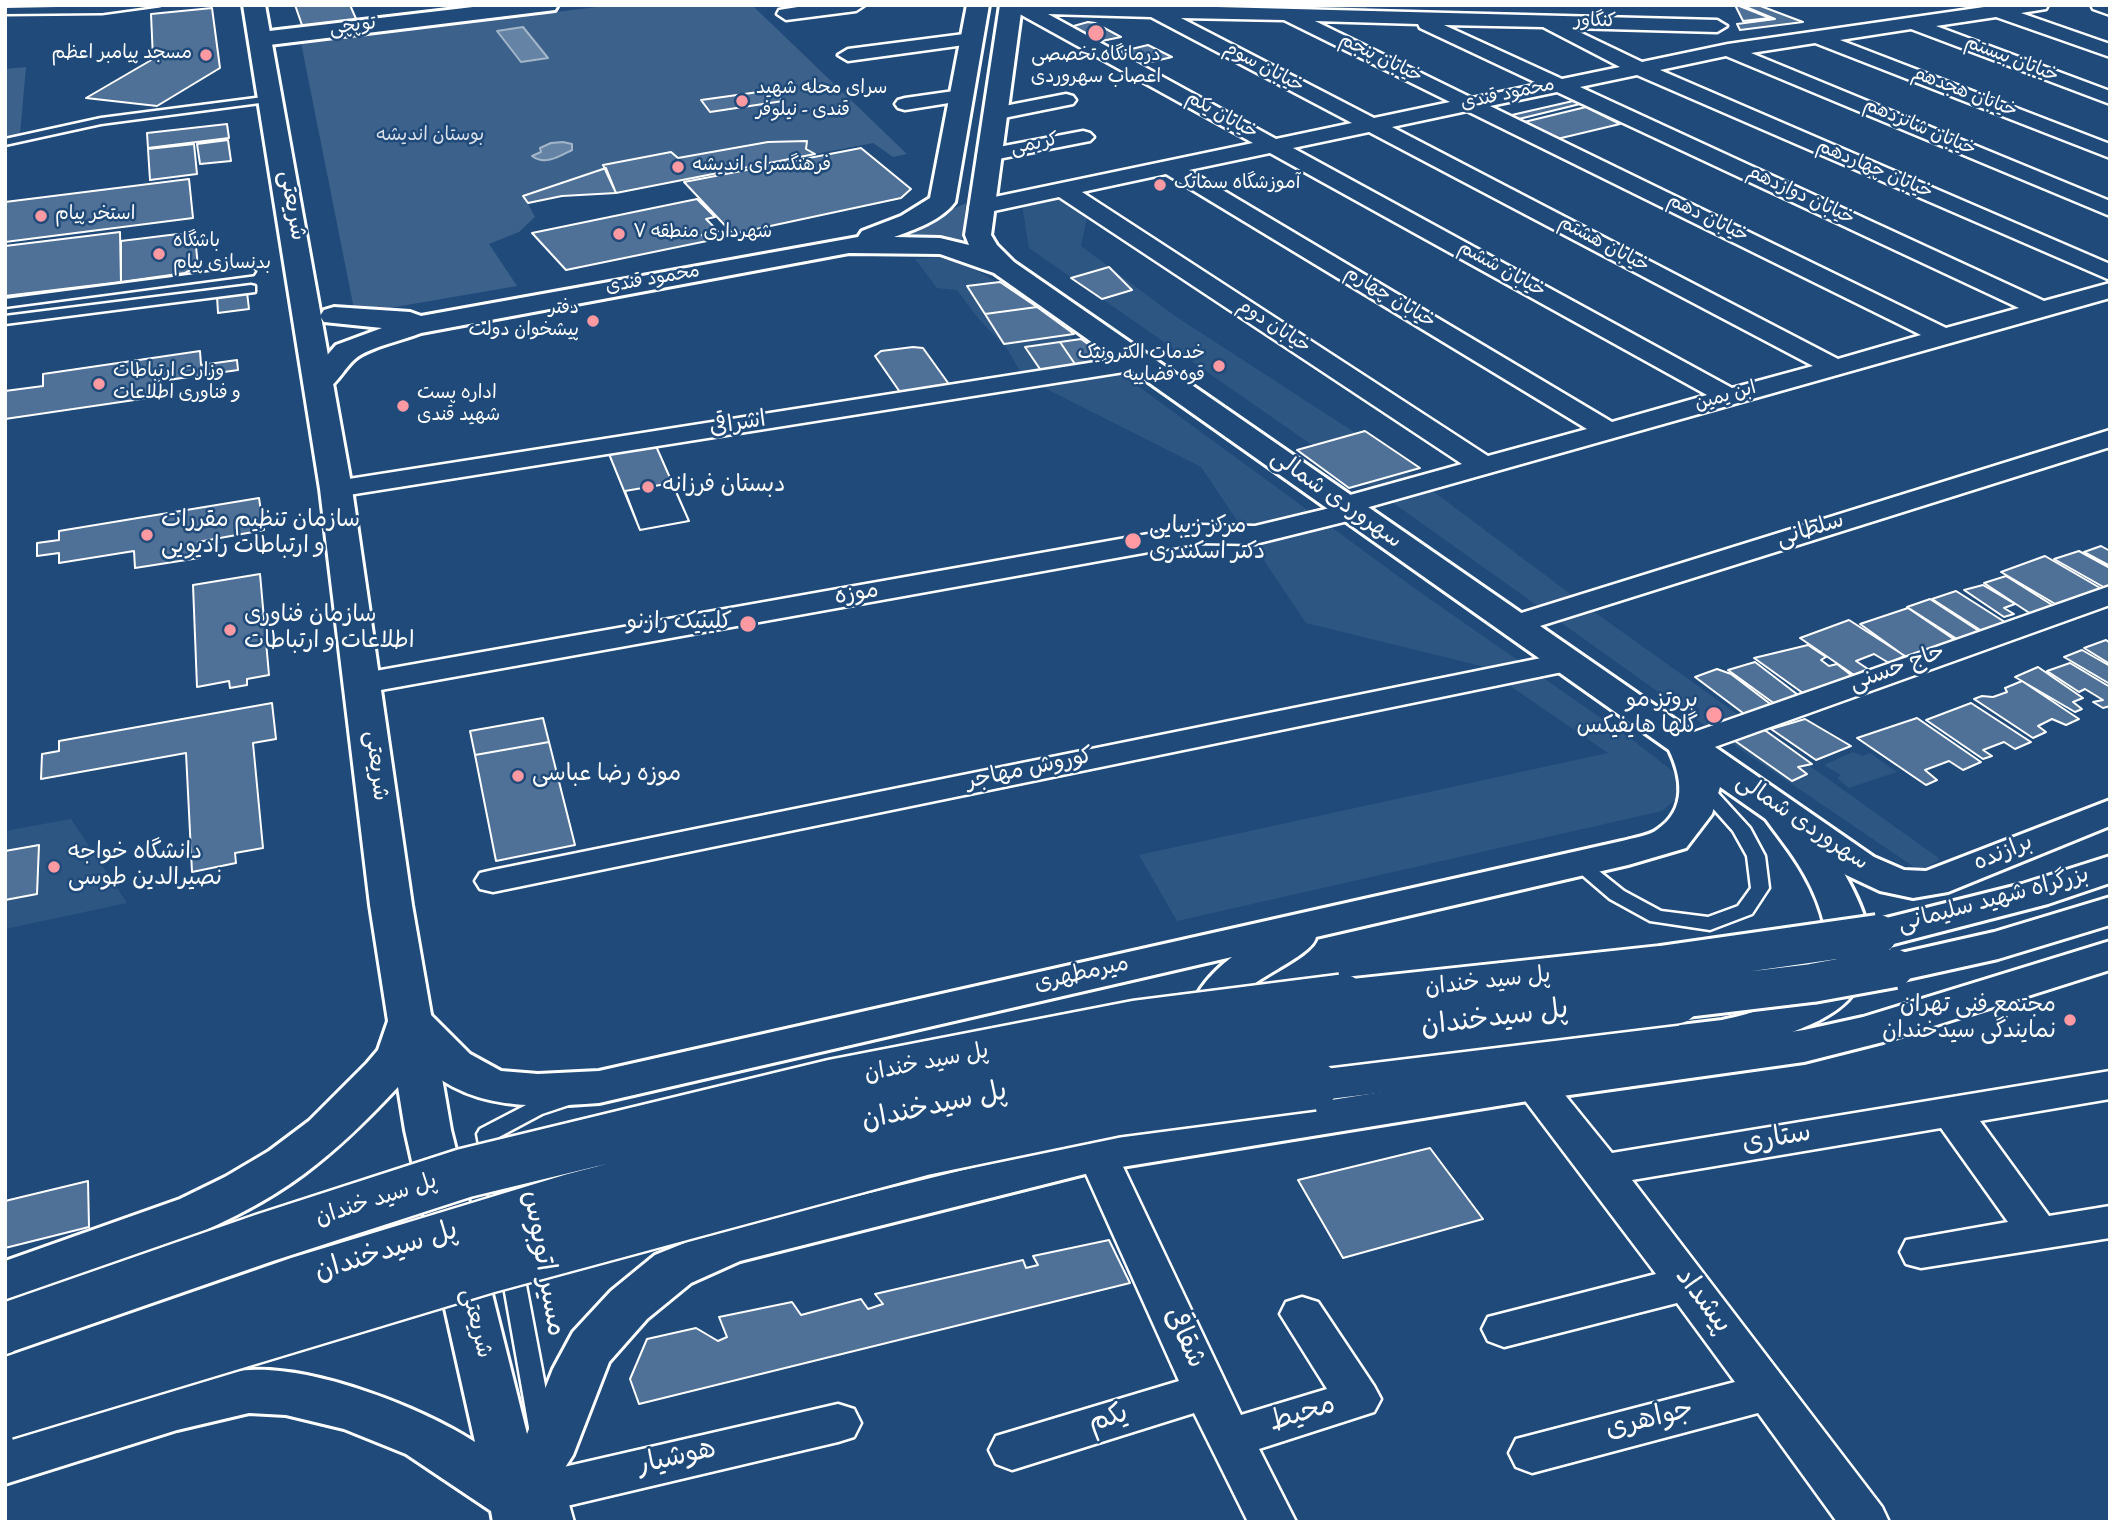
<!DOCTYPE html>
<html>
<head>
<meta charset="utf-8">
<style>
	body { margin:0 }
	#map { position:relative; width:2115px; height:1527px; overflow:hidden; background:#1f4a7a; font-family:"Gochi Hand",sans-serif }
	canvas { display:block }
	.frame { position:absolute; inset:0; border:7px solid #fff; pointer-events:none }
</style>
</head>
<body>
<div id="map">
<canvas width="2115" height="1527"></canvas>
<div class="frame"></div>
</div>
<script>
const ctx = document.querySelector('canvas').getContext('2d');
ctx.lineJoin = 'round';
function paint(path, color) {
  ctx.fillStyle = color;
  ctx.fill(path, 'evenodd');
}
function strokePath(path, color, width, dash) {
  ctx.strokeStyle = color;
  ctx.lineWidth = width;
  ctx.lineCap = dash ? 'butt' : 'round';
  ctx.setLineDash(dash || []);
  ctx.stroke(path);
}
function drawText(font, color, halo, rows, align = 'center') {
  ctx.font = font + ' "Gochi Hand","Playpen Sans Arabic",sans-serif';
  ctx.lineWidth = 5;
  ctx.setLineDash([]);
  ctx.textBaseline = 'middle';
  ctx.strokeStyle = halo;
  ctx.fillStyle = color;
  for (const [text, x, y, turn = 0] of rows) {
    ctx.save();
    ctx.translate(x, y);
    ctx.rotate((+turn || 0) * Math.PI / 180);
    ctx.textAlign = isNaN(turn) ? turn : align;
    if (halo) ctx.strokeText(text, 0, 0);
    ctx.fillText(text, 0, 0);
    ctx.restore();
  }
}
paint(new Path2D(`
	M 1056,198 L 1087,217 L 1081,246 L 1175,316 L 1354,432 L 1593,611 L 1940,859 L 1920,871 L 1706,726 L 1312,445 L 1029,248 L 1022,205 Z
	M 952,256 L 993,280 L 1424,595 L 1634,741 L 1684,780 L 1681,795 L 1662,811 L 1177,921 L 1139,855 L 1608,753 L 1481,666 L 1306,623 L 1201,467 L 1023,377 L 1008,350 L 977,317 L 957,290 L 937,288 L 915,259 Z
	M 1853,752 L 1863,756 L 1870,753 L 1897,772 L 1849,788 L 1837,778 L 1841,775 L 1824,765 Z
	M 71,819 L 127,903 L 5,929 L 5,831 Z`), '#2e5683');
paint(new Path2D(`
	M 613,5 L 752,5 L 907,154 L 893,157 L 873,143 L 815,154 L 806,149 L 807,141 L 768,142 L 678,158 L 671,152 L 604,164 L 606,168 L 524,196 L 535,217 L 519,232 L 489,244 L 517,286 L 355,314 L 301,43 Z
	M 1039,5 L 1366,5 L 1369,13 Z
	M 26,67 L 20,135 L 5,136 L 5,69 Z
	M 966,203 L 962,242 L 893,236 Z`), '#3c618b');
const water = new Path2D(`
	M 523,27 L 548,58 L 521,62 L 497,31 Z
	M 563,142 L 572,144 L 572,150 C 560,156 545,166 532,156 L 541,152 L 540,148 L 551,143 Z`);
paint(water, '#6583a4');
strokePath(water, '#a3b5c8', 2);
const building = new Path2D(`
	M 295,5 L 350,5 L 357,21 L 303,28 Z
	M 1735,5 L 1737,5 L 1770,18 L 1743,21 Z
	M 1741,5 L 1758,5 L 1803,22 L 1740,30 L 1737,24 L 1775,19 Z
	M 212,8 L 220,68 L 157,106 L 86,98 L 153,59 L 151,14 Z
	M 1088,22 L 1095,23 L 1121,37 L 1097,42 L 1070,27 Z
	M 1148,45 L 1172,57 L 1143,64 L 1119,52 Z
	M 773,90 L 783,101 L 710,112 L 701,100 Z
	M 1573,101 L 1586,107 L 1520,123 L 1503,117 Z
	M 1580,104 L 1620,124 L 1553,140 L 1515,120 Z
	M 227,124 L 229,138 L 148,148 L 147,133 Z
	M 228,140 L 231,161 L 200,164 L 197,144 Z
	M 807,141 L 806,149 L 815,154 L 616,193 L 603,165 L 671,152 L 678,158 L 768,142 Z
	M 194,144 L 197,174 L 150,180 L 148,149 Z
	M 861,148 L 911,189 L 901,198 L 733,234 L 684,182 Z
	M 606,168 L 616,193 L 562,196 L 528,203 L 523,196 Z
	M 189,179 L 193,218 L 5,242 L 5,202 Z
	M 697,199 L 715,217 L 706,219 L 718,231 L 702,235 L 707,241 L 566,270 L 532,233 Z
	M 120,232 L 121,282 L 5,296 L 5,246 Z
	M 178,234 L 195,237 L 198,266 L 185,273 L 121,282 L 121,241 Z
	M 1109,267 L 1132,290 L 1102,299 L 1071,278 Z
	M 1000,282 L 1037,307 L 985,314 L 967,286 Z
	M 247,292 L 249,309 L 218,313 L 217,296 Z
	M 1037,307 L 1074,334 L 1004,344 L 985,314 Z
	M 1081,339 L 1110,360 L 1107,363 L 1077,367 L 1060,342 Z
	M 1060,342 L 1077,367 L 1042,372 L 1025,347 Z
	M 913,347 L 923,348 L 951,387 L 902,395 L 875,356 L 881,351 Z
	M 200,351 L 201,365 L 237,360 L 238,370 L 154,382 L 155,397 L 5,419 L 5,391 L 43,386 L 43,374 Z
	M 1365,431 L 1420,468 L 1349,488 L 1297,450 Z
	M 656,446 L 689,521 L 640,530 L 609,454 Z
	M 672,483 L 689,521 L 640,530 L 625,491 Z
	M 259,498 L 264,530 L 198,542 L 199,558 L 135,568 L 134,551 L 59,563 L 59,553 L 37,556 L 37,543 L 59,540 L 59,531 Z
	M 2101,546 L 2110,551 L 2110,566 L 2084,552 Z
	M 2079,551 L 2110,568 L 2110,588 L 2107,589 L 2054,559 Z
	M 2045,556 L 2102,589 L 2057,605 L 2001,572 Z
	M 260,574 L 269,675 L 247,679 L 247,685 L 230,688 L 229,681 L 197,687 L 193,585 Z
	M 2006,576 L 2057,608 L 2034,616 L 1984,583 Z
	M 1983,585 L 2015,604 L 2004,608 L 2014,614 L 2004,617 L 1964,590 Z
	M 1956,591 L 2008,624 L 1985,633 L 1932,599 Z
	M 1930,599 L 1982,633 L 1960,641 L 1907,607 Z
	M 1908,608 L 1955,640 L 1906,657 L 1860,624 Z
	M 1849,620 L 1905,656 L 1889,663 L 1874,654 L 1856,661 L 1868,669 L 1854,675 L 1800,638 Z
	M 2106,640 L 2110,643 L 2110,664 L 2084,648 Z
	M 1808,645 L 1826,657 L 1821,660 L 1829,666 L 1837,664 L 1856,679 L 1807,696 L 1754,658 Z
	M 2082,650 L 2110,666 L 2110,684 L 2064,657 Z
	M 1755,662 L 1802,698 L 1779,707 L 1728,670 Z
	M 2070,663 L 2110,687 L 2110,706 L 2103,708 L 2093,702 L 2103,700 L 2085,689 L 2079,692 L 2047,671 Z
	M 2038,667 L 2083,698 L 2073,702 L 2082,709 L 2075,712 L 2015,677 Z
	M 1717,669 L 1731,674 L 1773,706 L 1747,716 L 1695,677 Z
	M 2022,681 L 2079,719 L 2066,725 L 2052,719 L 2038,726 L 2046,732 L 2033,738 L 1974,699 L 1982,696 L 1993,697 L 2007,692 L 2005,688 Z
	M 272,703 L 276,739 L 253,743 L 263,848 L 235,853 L 236,863 L 192,872 L 186,753 L 41,779 L 42,754 L 59,751 L 59,741 Z
	M 1971,703 L 2031,742 L 2015,749 L 2004,742 L 1983,750 L 1992,756 L 1983,759 L 1926,720 Z
	M 543,718 L 549,742 L 475,755 L 470,731 Z
	M 1917,718 L 1981,762 L 1963,770 L 1949,761 L 1925,770 L 1937,780 L 1926,785 L 1857,738 Z
	M 1805,719 L 1851,746 L 1816,760 L 1771,729 Z
	M 1759,726 L 1812,764 L 1798,767 L 1807,774 L 1792,781 L 1728,736 Z
	M 549,742 L 575,845 L 496,861 L 475,755 Z
	M 39,845 L 37,894 L 5,900 L 5,851 Z
	M 1430,1148 L 1483,1219 L 1343,1258 L 1298,1180 Z
	M 88,1181 L 89,1227 L 5,1248 L 5,1201 Z
	M 1109,1240 L 1130,1283 L 639,1404 L 630,1379 L 647,1339 L 696,1328 L 718,1341 L 727,1337 L 719,1317 L 792,1302 L 801,1315 L 861,1299 L 868,1309 L 883,1304 L 875,1294 L 1023,1260 L 1026,1268 L 1038,1265 L 1033,1256 Z`);
paint(building, '#507197');
strokePath(building, '#fff', 2);
const service = new Path2D(`
	M 160,5 L 102,13 L 5,14 L 5,8 Z
	M 271,96 L 275,97 L 275,101 L 101,124 L 5,145 L 5,139 L 101,118 Z
	M 249,267 L 255,271 L 253,274 L 5,307 L 5,299 Z
	M 251,285 L 255,286 L 255,292 L 5,324 L 5,316 Z
	M 1701,780 L 1707,781 L 1750,828 L 1765,856 L 1769,888 L 1752,914 L 1710,930 L 1650,921 L 1610,899 L 1568,863 L 1577,857 L 1584,859 L 1624,891 L 1661,911 L 1708,917 L 1738,906 L 1751,888 L 1747,856 L 1733,831 L 1692,785 Z
	M 568,1090 L 575,1093 L 578,1098 L 575,1103 L 542,1114 L 499,1137 L 513,1216 L 510,1222 L 502,1224 L 494,1222 L 477,1134 L 480,1129 L 528,1104 Z
	M 511,1255 L 519,1258 L 522,1264 L 554,1433 L 551,1440 L 542,1443 L 533,1440 L 530,1433 L 500,1264 L 503,1258 Z
	M 553,1477 L 562,1480 L 574,1522 L 548,1522 L 541,1488 L 544,1480 Z`);
const minor = new Path2D(`
	M 810,5 L 865,5 L 856,11 L 786,20 L 777,14 L 779,10 Z
	M 1016,5 L 1140,5 L 1717,20 L 1727,26 L 1717,32 L 1571,28 L 1642,62 L 1728,44 L 1998,5 L 2048,5 L 2046,9 L 2021,13 L 2110,44 L 2110,57 L 1996,17 L 1936,26 L 2110,91 L 2110,104 L 1911,29 L 1840,40 L 2110,144 L 2110,158 L 1815,43 L 1751,53 L 2110,201 L 2110,216 L 1726,56 L 1660,70 L 2110,264 L 2110,280 L 1637,75 L 1580,87 L 2044,301 L 2110,283 L 2110,298 L 1362,509 L 1364,512 L 1360,518 L 1255,544 L 1199,543 L 364,693 L 353,690 L 348,683 L 353,676 L 364,673 L 1199,525 L 1255,526 L 1330,508 L 1328,506 L 1332,500 L 1462,464 L 1059,197 L 980,214 L 972,212 L 969,207 L 972,202 L 980,200 L 1253,143 L 1016,12 L 1014,8 ZM 1048,14 L 1151,17 L 1352,123 L 1276,139 ZM 1181,18 L 1284,20 L 1450,102 L 1374,118 ZM 1315,21 L 1418,24 L 1420,28 L 1539,84 L 1472,98 ZM 1444,25 L 1543,27 L 1620,67 L 1562,79 ZM 1557,92 L 2019,308 L 1946,328 L 1490,106 ZM 1467,111 L 1921,335 L 1838,359 L 1392,127 ZM 1369,132 L 1813,366 L 1732,388 L 1293,148 ZM 1270,153 L 1707,395 L 1612,422 L 1189,170 ZM 1166,174 L 1587,429 L 1488,456 L 1082,192 Z
	M 2091,5 L 2110,5 L 2110,15 L 2093,9 Z
	M 972,33 L 982,39 L 979,43 L 848,61 L 838,55 L 848,49 Z
	M 961,90 L 968,92 L 971,96 L 968,100 L 905,110 L 898,108 L 895,104 L 898,100 L 905,98 Z
	M 1066,94 L 1073,96 L 1076,100 L 1073,104 L 994,120 L 987,118 L 984,114 L 987,110 L 994,108 Z
	M 1083,131 L 1090,133 L 1094,137 L 1090,141 L 988,161 L 980,160 L 977,155 L 980,150 L 988,149 Z
	M 1140,355 L 1149,358 L 1153,363 L 1149,368 L 336,497 L 326,495 L 322,489 L 326,483 L 336,481 Z
	M 2110,430 L 2110,447 L 1524,631 L 1513,634 L 1502,631 L 1498,625 L 1502,619 Z
	M 2110,586 L 2110,605 L 1698,753 L 1686,756 L 1674,753 L 1670,746 L 1674,739 Z
	M 1566,653 L 1577,655 L 1582,662 L 1577,669 L 493,892 L 480,889 L 475,881 L 480,873 L 493,870 Z
	M 1534,1070 L 1548,1074 L 1612,1153 L 2110,1071 L 2110,1099 L 1980,1121 L 2049,1216 L 2110,1206 L 2110,1238 L 1921,1268 L 1906,1264 L 1900,1252 L 1906,1240 L 2008,1222 L 1941,1128 L 1632,1180 L 1882,1507 L 1889,1522 L 1837,1522 L 1758,1413 L 1532,1473 L 1516,1467 L 1509,1453 L 1516,1439 L 1735,1382 L 1677,1303 L 1504,1347 L 1488,1341 L 1482,1329 L 1488,1317 L 1656,1274 L 1520,1094 L 1514,1084 L 1520,1074 Z
	M 1097,1139 L 1111,1143 L 1117,1154 L 1241,1415 L 1327,1389 L 1280,1314 L 1286,1302 L 1302,1297 L 1318,1302 L 1374,1386 L 1381,1399 L 1374,1412 L 1259,1449 L 1296,1522 L 1248,1522 L 1194,1413 L 1012,1470 L 996,1464 L 989,1450 L 996,1436 L 1179,1381 L 1077,1154 L 1083,1143 Z
	M 838,1404 L 854,1409 L 861,1423 L 854,1437 L 838,1442 L 516,1518 L 499,1512 L 492,1498 L 499,1484 L 516,1478 Z`);
const secondary = new Path2D(`
	M 490,5 L 558,5 L 555,10 L 547,11 L 261,46 L 253,44 L 250,39 L 253,34 L 261,32 Z
	M 967,5 L 989,5 L 955,202 C 942,220 914,230 894,237 L 940,238 L 969,245 L 965,235 L 1000,5 L 1022,5 L 991,235 L 997,245 L 1014,262 L 1874,857 L 1904,870 L 1926,871 L 2110,800 L 2110,826 L 1948,892 L 1913,898 L 1880,891 L 1846,875 L 1720,787 L 1712,814 L 1686,848 L 1628,865 L 1316,937 C 1314,953 1264,974 1249,988 C 1223,1012 1240,1029 1226,1052 L 1210,1057 L 1194,1052 C 1173,1016 1204,978 1232,957 L 599,1103 C 508,1110 440,1108 388,1021 L 394,1010 L 410,1006 L 426,1010 L 470,1054 L 501,1071 L 538,1074 L 599,1071 L 1622,841 C 1632,838 1650,836 1658,829 C 1687,809 1682,777 1669,750 L 994,273 L 940,254 L 849,253 L 421,333 C 404,340 367,348 355,359 C 337,375 336,395 308,388 L 304,382 L 336,345 L 382,328 L 324,322 L 320,316 L 324,310 L 334,307 L 410,312 L 421,316 L 858,237 L 862,231 L 901,216 L 930,198 Z
	M 2110,941 L 2110,970 L 1883,1042 L 1804,1062 L 1534,1100 L 1097,1171 L 740,1261 L 691,1283 L 647,1319 L 609,1362 L 573,1455 L 535,1515 L 516,1522 L 497,1515 L 489,1498 L 497,1481 L 523,1444 L 553,1369 L 573,1332 L 611,1291 L 655,1255 L 712,1232 L 1097,1137 L 1534,1068 L 1804,1030 L 1863,1017 Z`);
const primary = new Path2D(`
	M 243,5 L 265,5 L 352,489 L 412,905 L 451,1130 L 549,1522 L 493,1522 L 491,1511 L 406,1454 L 344,1429 L 286,1415 L 249,1413 L 177,1430 L 5,1484 L 5,1438 C 69,1419 134,1396 199,1381 C 215,1377 234,1370 251,1370 C 317,1367 420,1407 475,1442 L 405,1130 L 398,1087 C 369,1118 339,1148 304,1174 C 221,1236 104,1269 5,1301 L 5,1261 L 180,1199 L 225,1177 L 269,1151 L 309,1121 L 367,1063 L 378,1050 L 388,1021 L 370,905 L 320,489 Z`);
const trunk = new Path2D(`
	M 1781,800 C 1786,801 1793,802 1796,805 C 1818,825 1860,894 1866,923 L 2022,884 L 2110,856 L 2110,883 L 2048,904 L 1878,948 L 1869,945 C 1868,964 1862,986 1848,1000 C 1818,1031 1749,1046 1708,1053 L 1313,1101 L 1297,1097 L 1290,1085 L 1297,1073 L 1313,1069 L 1722,1020 C 1750,1014 1796,1001 1816,980 C 1841,955 1819,900 1804,874 C 1792,852 1775,833 1761,812 L 1767,803 Z
	M 2110,897 L 2110,925 L 1998,959 L 1894,982 L 1879,978 L 1872,968 L 1879,958 L 1994,932 Z`);
strokePath(service, '#fff', 5);
strokePath(minor, '#fff', 5);
strokePath(secondary, '#fff', 6);
strokePath(primary, '#fff', 6);
strokePath(trunk, '#fff', 6);
paint(service, '#1f4a7a');
paint(minor, '#1f4a7a');
paint(secondary, '#1f4a7a');
paint(primary, '#1f4a7a');
paint(trunk, '#1f4a7a');
const trunkBridgeFar1 = new Path2D(`
	M 1326,1001 L 1661,965 L 1878,934
	M 1662,1001 L 1812,983 L 1894,968`);
const trunkBridge = new Path2D(`
	M 5,1328 L 264,1238 L 465,1173 L 833,1084 L 1137,1025 L 1342,999
	M 5,1383 L 300,1281 L 573,1198 L 816,1135 L 1084,1076 L 1185,1059 L 1676,999
	M 5,1414 L 489,1268 L 922,1151 L 1115,1111 L 1313,1085`);
strokePath(trunkBridgeFar1, '#fff', 44, []);
strokePath(trunkBridge, '#fff', 54, []);
strokePath(trunkBridgeFar1, '#1f4a7a', 38);
strokePath(trunkBridge, '#1f4a7a', 49);
for (const [x, y, r, color] of [
	[1096,33,9,"#ff9aa2"],
	[206,55,7,"#ff9aa2"],
	[742,101,7,"#ff9aa2"],
	[678,167,7,"#ff9aa2"],
	[1160,185,7,"#ff9aa2"],
	[41,216,7,"#ff9aa2"],
	[619,234,7,"#ff9aa2"],
	[159,254,7,"#ff9aa2"],
	[593,321,7,"#ff9aa2"],
	[1219,366,7,"#ff9aa2"],
	[99,384,7,"#ff9aa2"],
	[403,406,7,"#ff9aa2"],
	[648,487,7,"#ff9aa2"],
	[147,535,7,"#ff9aa2"],
	[1133,541,9,"#ff9aa2"],
	[748,624,9,"#ff9aa2"],
	[230,630,7,"#ff9aa2"],
	[1714,715,9,"#ff9aa2"],
	[518,776,7,"#ff9aa2"],
	[54,867,7,"#ff9aa2"],
	[2070,1020,7,"#ff9aa2"]
]) {
  const dot = new Path2D();
  dot.arc(x, y, r, 0, 2 * Math.PI);
  ctx.fillStyle = color;
  ctx.fill(dot);
  strokePath(dot, '#1f4a7a', 2.5);
}
drawText('19px', '#fff', '#1f4a7a', [
	["کنگاور",1595,23,1],
	["توپچی",353,28,-7],
	["خیابان پنجم",1380,60,26],
	["خیابان بیستم",2011,61,21],
	["خیابان سوم",1263,69,28],
	["خیابان هجدهم",1964,94,21],
	["محمود قندی",1508,96,-12],
	["خیابان یکم",1221,117,29],
	["خیابان شانزدهم",1919,129,23],
	["کریمی",1035,146,-11],
	["خیابان چهاردهم",1874,171,23],
	["خیابان دوازدهم",1800,197,25],
	["خیابان دهم",1707,220,26],
	["خیابان هشتم",1603,246,28],
	["خیابان ششم",1501,271,29],
	["محمود قندی",653,281,-10],
	["خیابان چهارم",1389,299,31],
	["خیابان دوم",1273,328,33],
	["ابن یمین",1726,398,-16]
]);
drawText('19px', '#fff', '#1f4a7a', [
	["مسجد پیامبر اعظم",192,55,"right"],
	["درمانگاه تخصصی",1096,57,"center"],
	["اعصاب سهروردی",1096,79,"center"],
	["سرای محله شهید",756,90],
	["قندی - نیلوفر",756,112],
	["فرهنگسرای اندیشه",692,167],
	["آموزشگاه سماتک",1174,185],
	["استخر پیام",55,216],
	["شهرداری منطقه ۷",633,234],
	["باشگاه",173,243],
	["بدنسازی پیام",173,265],
	["دفتر",579,310,"right"],
	["پیشخوان دولت",579,332,"right"],
	["خدمات الکترونیک",1205,355,"right"],
	["قوه قضاییه",1205,377,"right"],
	["وزارت ارتباطات",113,373],
	["و فناوری اطلاعات",113,395],
	["اداره پست",417,395],
	["شهید قندی",417,417]
], 'left');
drawText('19px', '#d8dfe8', '#1f4a7a', [
	["بوستان اندیشه",430,137]
]);
drawText('23px', '#fff', '#1f4a7a', [
	["شریعتی",290,206,80],
	["اشراقی",738,426,-9],
	["سهروردی شمالی",1335,501,35],
	["سلطانی",1811,532,-17],
	["موزه",857,596,-10],
	["حاج حسنی",1898,670,-20],
	["شریعتی",374,766,83],
	["کوروش مهاجر",1030,771,-12],
	["سهروردی شمالی",1801,824,34],
	["برازنده",2004,855,-22],
	["بزرگراه شهید سلیمانی",1994,902,-15],
	["میرمطهری",1082,976,-13],
	["پل سید خندان",1488,984,-6],
	["پل سید خندان",927,1065,-11],
	["پل سید خندان",377,1202,-18],
	["شریعتی",474,1324,76]
]);
drawText('23px', '#fff', '#1f4a7a', [
	["دبستان فرزانه",662,487],
	["سازمان تنظیم مقررات",161,522],
	["و ارتباطات رادیویی",161,548],
	["مرکز زیبایی",1149,528],
	["دکتر اسکندری",1149,554],
	["سازمان فناوری",244,617],
	["اطلاعات و ارتباطات",244,643],
	["کلینیک رازنو",732,624,"right"],
	["پروتز مو",1698,702,"right"],
	["گلها هایفیکس",1698,728,"right"],
	["موزه رضا عباسی",532,776],
	["دانشگاه خواجه",68,854],
	["نصیرالدین طوسی",68,880],
	["مجتمع فنی تهران",2056,1007,"right"],
	["نمایندگی سیدخندان",2056,1033,"right"]
], 'left');
drawText('28px', '#fff', '#1f4a7a', [
	["پل سیدخندان",1495,1021,-7],
	["پل سیدخندان",935,1109,-12],
	["ستاری",1777,1141,-10],
	["پل سیدخندان",387,1254,-17],
	["مسیر اتوبوس",541,1264,80],
	["پیشداد",1701,1302,53],
	["شقاقی",1182,1339,65],
	["محیط",1303,1416,-17],
	["یکم",1109,1421,-17],
	["جواهری",1650,1422,-14],
	["هوشیار",677,1460,-13]
]);
</script>
</body>
</html>
